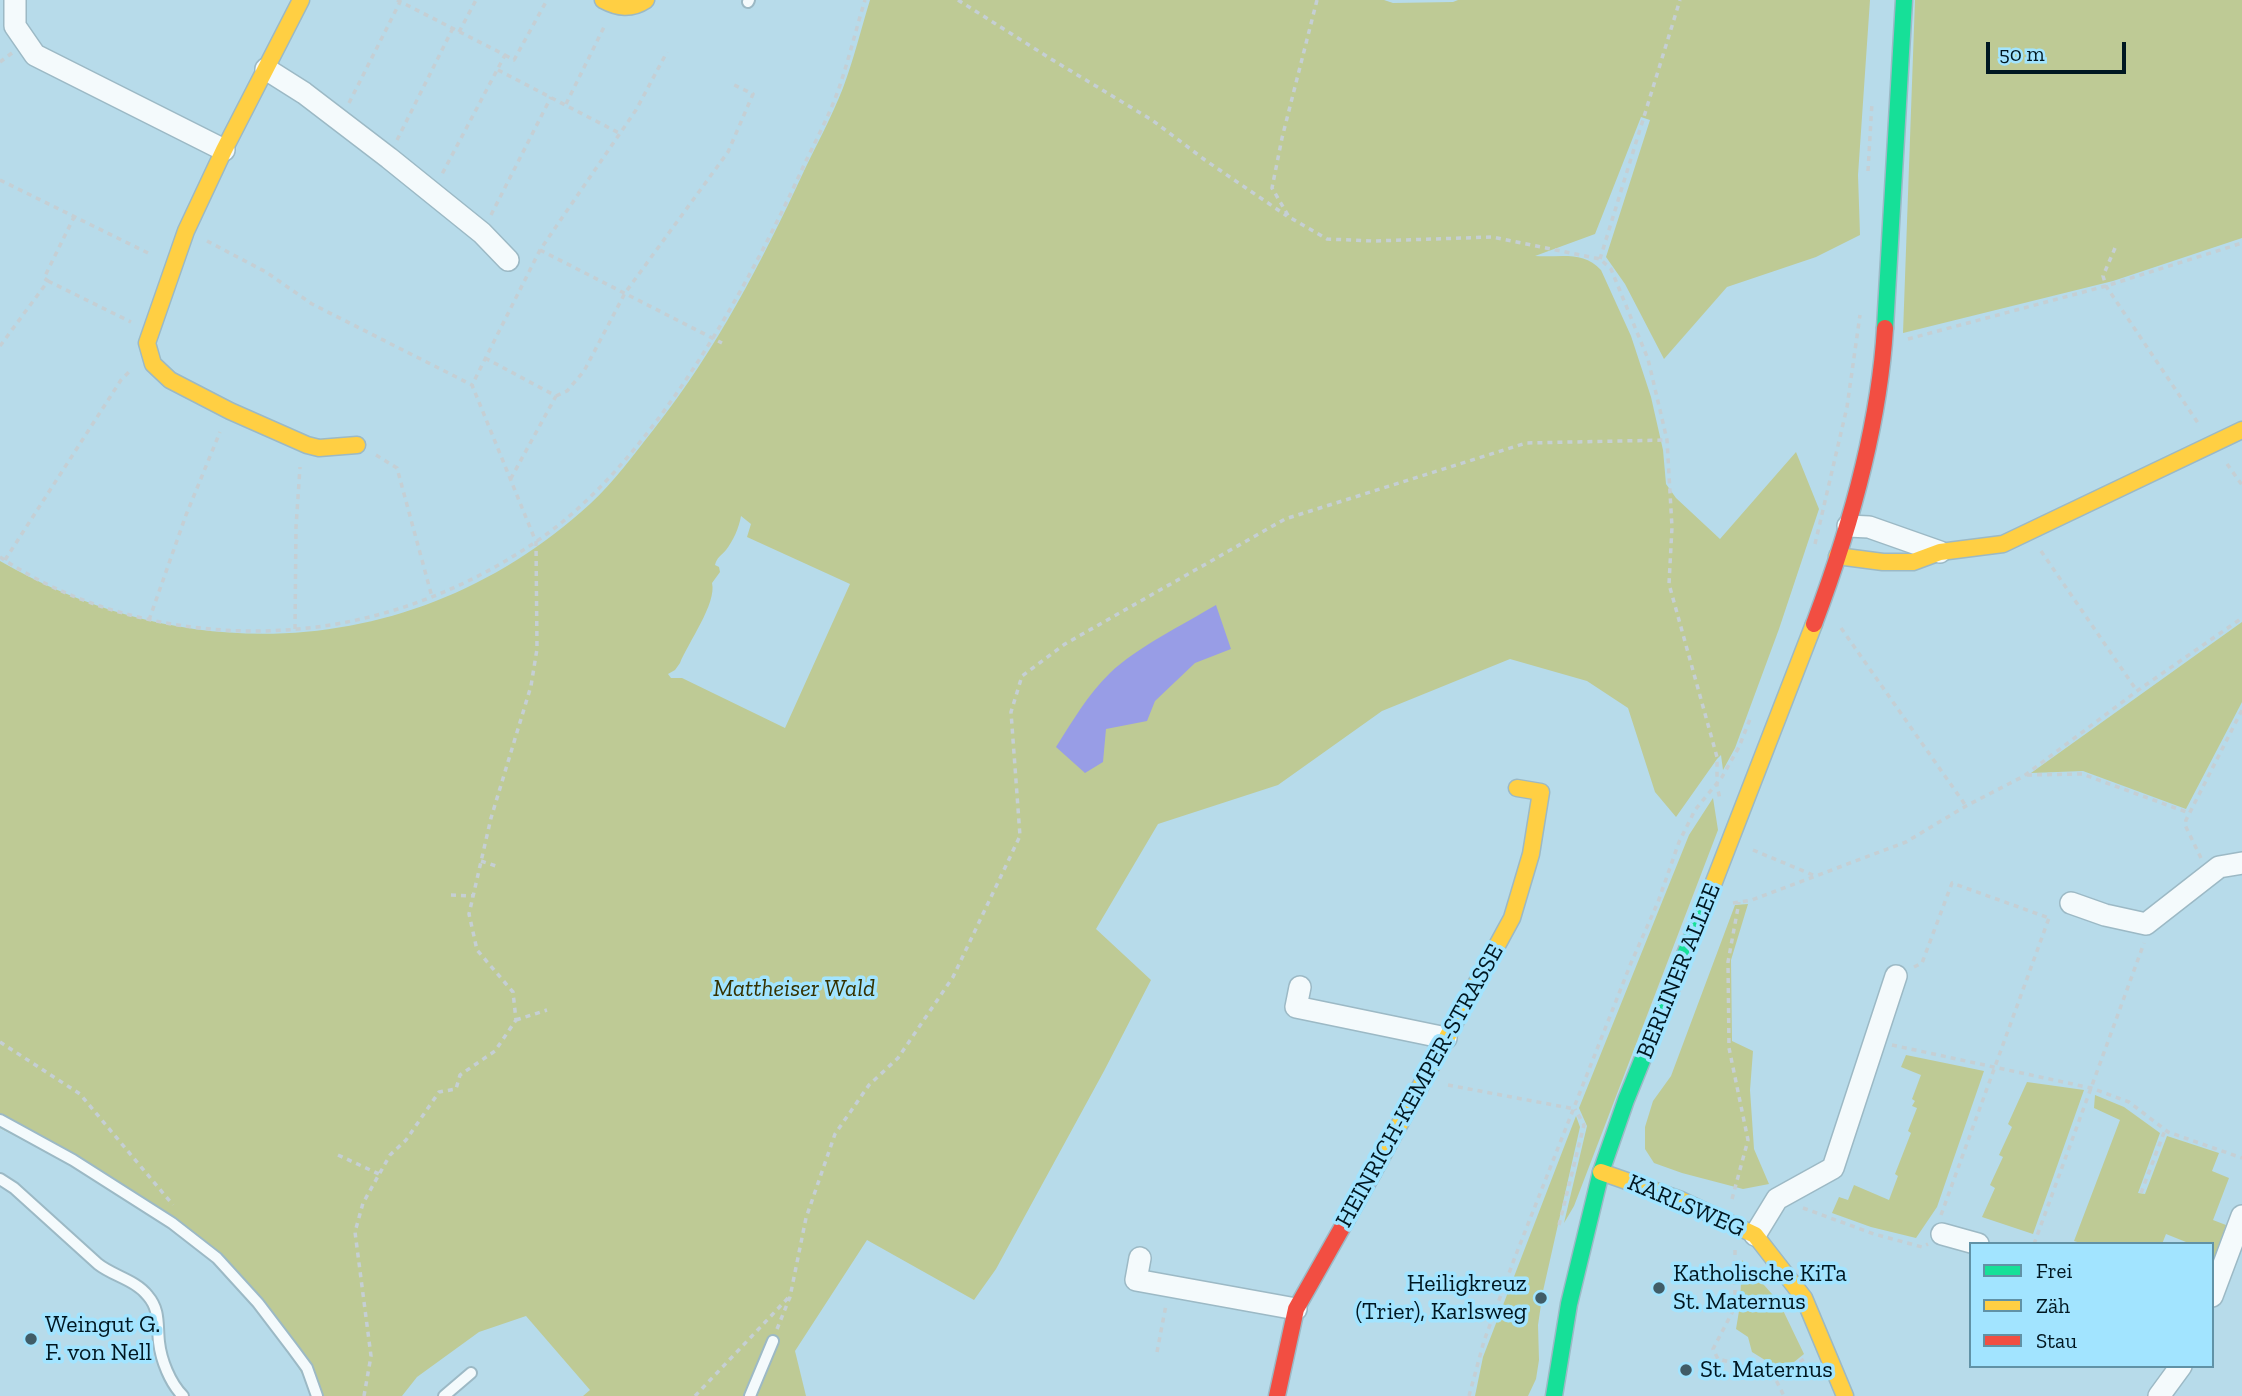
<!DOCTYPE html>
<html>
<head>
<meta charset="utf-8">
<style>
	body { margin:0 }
	#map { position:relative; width:2242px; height:1396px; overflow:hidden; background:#b7dbea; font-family:"Zilla Slab",serif }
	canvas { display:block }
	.legend { position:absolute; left:1969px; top:1242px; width:245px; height:126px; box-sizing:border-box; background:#a2e4ff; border:2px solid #6192a6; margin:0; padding:9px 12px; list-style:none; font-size:21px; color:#001721 }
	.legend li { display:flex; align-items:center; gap:14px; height:35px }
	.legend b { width:35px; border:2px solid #6192a6 }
	.scale { position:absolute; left:1986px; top:42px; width:140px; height:32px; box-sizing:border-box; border:4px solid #001721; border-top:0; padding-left:9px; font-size:21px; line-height:24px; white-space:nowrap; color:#001721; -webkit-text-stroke:5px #a2e4ff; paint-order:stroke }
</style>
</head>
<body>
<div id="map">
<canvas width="2242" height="1396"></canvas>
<ul class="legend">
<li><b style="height:9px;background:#16e098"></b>Frei</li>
<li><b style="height:9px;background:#ffcf43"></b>Zäh</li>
<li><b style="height:9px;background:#f24e42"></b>Stau</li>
</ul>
<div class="scale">50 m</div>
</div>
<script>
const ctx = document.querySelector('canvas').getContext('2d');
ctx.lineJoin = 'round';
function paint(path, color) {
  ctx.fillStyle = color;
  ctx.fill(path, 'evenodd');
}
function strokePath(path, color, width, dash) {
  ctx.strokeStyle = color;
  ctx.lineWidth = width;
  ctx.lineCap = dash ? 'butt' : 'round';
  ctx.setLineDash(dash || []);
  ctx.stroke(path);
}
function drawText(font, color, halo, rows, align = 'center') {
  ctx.font = font + ' "Zilla Slab",serif';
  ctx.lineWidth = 7;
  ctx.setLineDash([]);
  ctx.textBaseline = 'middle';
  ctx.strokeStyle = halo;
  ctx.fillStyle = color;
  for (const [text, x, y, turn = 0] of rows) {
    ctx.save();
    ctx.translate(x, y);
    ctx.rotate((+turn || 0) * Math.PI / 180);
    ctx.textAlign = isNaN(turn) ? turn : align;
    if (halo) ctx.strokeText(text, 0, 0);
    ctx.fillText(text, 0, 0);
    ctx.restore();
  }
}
paint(new Path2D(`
	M 870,0 L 1384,0 L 1393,3 L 1453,2 L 1458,0 L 1870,0 L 1858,175 L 1860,235 L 1816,257 L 1727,287 L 1664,359 L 1625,284 L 1606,257 L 1650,120 L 1641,117 L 1595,234 L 1535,256 C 1559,258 1583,250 1601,270 L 1631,336 L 1651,397 L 1663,450 L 1666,484 L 1676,498 L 1720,539 L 1796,452 L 1819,509 L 1779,629 L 1735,748 L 1723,770 L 1721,755 L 1717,759 L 1676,817 L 1655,792 L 1628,708 L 1587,681 L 1510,659 L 1382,711 L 1278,785 L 1158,824 L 1096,929 L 1151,980 L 1104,1071 L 996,1269 L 974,1300 L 867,1240 L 795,1351 L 806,1396 L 583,1396 L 590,1390 L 526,1316 L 479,1332 L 417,1377 L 402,1396 L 313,1396 C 295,1354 251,1294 216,1264 C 156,1211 71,1165 0,1128 L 0,561 C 194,673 423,657 590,504 C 614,482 634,454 654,429 C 716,350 762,262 804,171 C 817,144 832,116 843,88 C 854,59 861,29 870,0 ZM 741,516 L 751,524 L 747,537 L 850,584 L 785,728 L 682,678 L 671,678 L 668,674 L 675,670 L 680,663 C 688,643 717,603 712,583 L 720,572 L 719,567 L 715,565 C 717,557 721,556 726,550 C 733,541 739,528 741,516 Z
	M 1915,0 L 2242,0 L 2242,238 L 2113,281 L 1903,333 Z
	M 2242,622 L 2242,702 L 2186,809 L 2083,771 L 2031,773 Z
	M 1713,798 L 1718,830 L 1574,1206 L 1564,1223 L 1587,1126 L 1579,1108 L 1689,835 Z
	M 1748,904 L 1731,960 L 1732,1041 L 1753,1051 L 1750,1090 L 1754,1149 L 1769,1184 L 1743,1189 L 1682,1173 L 1654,1163 L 1645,1149 L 1645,1127 L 1653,1101 L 1671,1076 L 1735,905 Z
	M 1906,1055 L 1984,1071 L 1937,1207 L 1916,1238 L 1871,1227 L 1832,1213 L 1839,1197 L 1848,1200 L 1854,1185 L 1889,1200 L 1898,1176 L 1895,1174 L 1911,1133 L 1908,1131 L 1917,1108 L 1912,1106 L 1915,1101 L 1912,1099 L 1921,1075 L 1901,1067 Z
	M 2027,1082 L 2084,1090 L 2033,1234 L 1982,1217 L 1995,1188 L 1990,1185 L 2003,1157 L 1999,1155 L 2012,1127 L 2008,1124 Z
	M 2095,1095 L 2124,1107 L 2160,1133 L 2138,1193 L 2145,1194 L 2167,1136 L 2219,1153 L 2212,1171 L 2229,1178 L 2213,1220 L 2226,1225 L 2212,1265 L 2212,1244 L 2191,1244 L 2166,1234 L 2162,1244 L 2084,1244 L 2074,1241 L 2120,1120 L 2094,1108 Z
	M 1576,1116 L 1580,1127 L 1543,1291 L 1538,1325 L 1539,1360 L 1536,1379 L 1528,1396 L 1475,1396 L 1483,1357 Z
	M 1742,1260 L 1779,1302 L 1804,1354 L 1794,1362 L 1773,1365 L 1752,1352 L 1748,1337 L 1736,1329 L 1740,1305 Z`), '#beca95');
paint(new Path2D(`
	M 1216,605 L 1231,649 L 1195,663 L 1155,701 L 1147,721 L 1106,729 L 1103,762 L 1085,773 L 1056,747 C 1072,722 1088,694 1110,673 C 1136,648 1184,624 1216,605 Z`), '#989de6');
const lane = new Path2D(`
	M 748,2 L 749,0
	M 0,1120 L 73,1160 L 172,1223 L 217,1258 L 258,1303 L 293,1349 L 307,1368 L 317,1396
	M 0,1179 L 14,1188 L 98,1264 C 113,1276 136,1280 148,1296 C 160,1310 157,1324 159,1342 C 161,1360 170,1383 183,1396
	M 444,1396 L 471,1373
	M 750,1396 L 773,1341`);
const street = new Path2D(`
	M 15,0 L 15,26 L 35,55 L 224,150
	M 266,69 L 304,93 L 389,158 L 482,233 L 508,260
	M 1848,526 L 1869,527 L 1940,552
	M 2071,903 L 2105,915 L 2146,924 L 2219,867 L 2242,863
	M 1300,987 L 1296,1007 L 1446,1038
	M 1942,1234 L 1978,1244
	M 1755,1235 L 1777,1199 L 1833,1168 L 1896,976
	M 1140,1258 L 1136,1280 L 1296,1309
	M 2212,1296 L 2242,1216
	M 2159,1396 L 2181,1366`);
const fast = new Path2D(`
	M 1885,328 L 1904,0
	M 1554,1396 L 1569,1304 L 1601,1172 L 1626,1100 L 1707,900`);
const slow = new Path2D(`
	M 301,0 L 224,150 L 186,231 L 147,343 L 153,364 L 170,380 L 230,411 L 307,445 L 319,448 L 357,445
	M 603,0 C 618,8 631,10 646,0
	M 1837,556 L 1883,562 L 1913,562 L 1940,552 L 2003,544 L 2242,430
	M 1707,900 L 1814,624
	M 1601,1172 L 1681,1200 L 1755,1235 L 1804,1298 L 1845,1396
	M 1373,1173 L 1512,918 L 1531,854 L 1541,792 L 1517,788`);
const jam = new Path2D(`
	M 1814,624 C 1849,531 1879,428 1885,328
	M 1277,1396 L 1296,1309 L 1373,1173`);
strokePath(lane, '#9cb9c5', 14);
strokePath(street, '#9cb9c5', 24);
strokePath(fast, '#9cb9c5', 19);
strokePath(slow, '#9cb9c5', 19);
strokePath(jam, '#9cb9c5', 19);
strokePath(new Path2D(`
	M 397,0 L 505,55 L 441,176
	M 958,0 L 1051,59 L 1152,120 L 1205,160 L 1287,216
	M 1317,0 L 1282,138 L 1272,188 L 1289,217 L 1327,239 L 1374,241 L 1492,237 L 1600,259 L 1611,269 L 1648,359 L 1667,440 L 1672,527 L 1669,584 L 1717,757 L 1717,786 L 1720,799
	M 459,32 L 476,0
	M 505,55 L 514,60 L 547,0
	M 0,62 L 12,53
	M 498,70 L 619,133
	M 349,103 L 400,2
	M 566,104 L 605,25
	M 397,140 L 453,28
	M 1868,171 L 1872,102
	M 0,180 L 152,255
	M 491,215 L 551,97
	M 207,241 L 266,272 L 312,304 L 472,385
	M 2115,248 L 2103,276 L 2106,286 L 2200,426
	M 540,250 L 722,343
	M 1600,259 L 1680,0
	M 48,281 L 131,322
	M 1908,339 L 2106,286 L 2242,243
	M 0,346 L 48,281 L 44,278 L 75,215
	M 485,358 L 556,396 L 510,480
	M 556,396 L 567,391 L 584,371 L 625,293 L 728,152 L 753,94 L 730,83
	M 376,455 L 397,468 L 432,597
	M 2227,464 L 2242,485
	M 1815,544 L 1847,407 L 1860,315
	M 2041,551 L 2137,691
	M 0,557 C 75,608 170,632 260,631 C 359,630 452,598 534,543 C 650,466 747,290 804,165 C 816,140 830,114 839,88 C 849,59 856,29 865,0
	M 5,560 L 121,380 L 132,369
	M 149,620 L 186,515 L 220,432
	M 1841,628 L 1966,806
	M 295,629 L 296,527 L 300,467
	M 2027,775 L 2082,774 L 2189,813
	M 1753,850 L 1813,875
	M 2201,858 L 2185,825 L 2186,820 L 2242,710
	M 481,861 L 499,867
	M 451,895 L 474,896
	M 1733,903 L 1752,900 L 1906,842 L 1966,806 L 2024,776 L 2137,691 L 2242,618
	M 1914,967 L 1922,963 L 1952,883 L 2049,918
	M 516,1020 L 547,1010
	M 0,1042 L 80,1094 L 173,1205
	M 1892,1045 L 2091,1088 L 2129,1102 L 2168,1132 L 2242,1158
	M 1448,1085 L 1575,1109
	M 338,1155 L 379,1174
	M 2141,1193 L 2165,1130
	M 1732,1199 L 1748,1140 L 1729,1048 L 1728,962 L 1739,902
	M 1803,1208 L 1874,1234 L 1922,1247 L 1928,1244
	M 1941,1215 L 2049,918
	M 1559,1225 L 1584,1125 L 1575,1109
	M 2034,1244 L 2144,943
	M 1735,1250 L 1735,1307 L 1713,1349 L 1718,1359 C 1748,1366 1777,1380 1804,1359
	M 777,1329 L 790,1297 L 806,1218 L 835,1134 L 869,1085 L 898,1058 L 953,977 L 1020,836 L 1011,712 L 1022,676 L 1065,644 L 1285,519 L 1526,443 L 1667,440
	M 1157,1352 L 1166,1305
	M 1772,1372 L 1784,1396
	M 364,1396 L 371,1356 L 355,1232 L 363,1203 L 390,1155 L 406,1140 L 439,1092 L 456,1089 L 460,1075 L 495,1051 L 516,1020 L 513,992 L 477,950 L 469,914 L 491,818 L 531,686 L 537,649 L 536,542 L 472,385 L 540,250 L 636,110 L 667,52
	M 695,1396 L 788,1298
	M 1469,1396 L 1484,1341 L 1515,1257 L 1631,963 L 1658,902 L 1679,842 L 1695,810 L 1722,777 L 1739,747 L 1750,719`), '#c5cfd4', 3.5, [5, 5]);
strokePath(lane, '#f4fafc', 10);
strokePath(street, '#f4fafc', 21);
strokePath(fast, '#16e098', 16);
strokePath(slow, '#ffcf43', 16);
strokePath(jam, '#f24e42', 16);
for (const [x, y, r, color] of [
	[1659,1288,7,"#405c67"],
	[1541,1298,7,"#405c67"],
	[31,1339,7,"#405c67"],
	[1686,1370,7,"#405c67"]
]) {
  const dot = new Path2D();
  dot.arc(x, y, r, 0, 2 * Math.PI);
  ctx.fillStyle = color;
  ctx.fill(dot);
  strokePath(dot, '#a2e4ff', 2.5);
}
drawText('24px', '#001721', '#a2e4ff', [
	["BERLINER ALLEE",1679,971,-68],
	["HEINRICH-KEMPER-STRASSE",1420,1086,-61],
	["KARLSWEG",1686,1206,23]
]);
drawText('italic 24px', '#353100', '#a2e4ff', [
	["Mattheiser Wald",794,989]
]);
drawText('24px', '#001721', '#a2e4ff', [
	["Katholische KiTa",1673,1274],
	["St. Maternus",1673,1302],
	["Heiligkreuz",1527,1284,"right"],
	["(Trier), Karlsweg",1527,1312,"right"],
	["Weingut G.",45,1325],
	["F. von Nell",45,1353],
	["St. Maternus",1700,1370]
], 'left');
</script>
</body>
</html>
